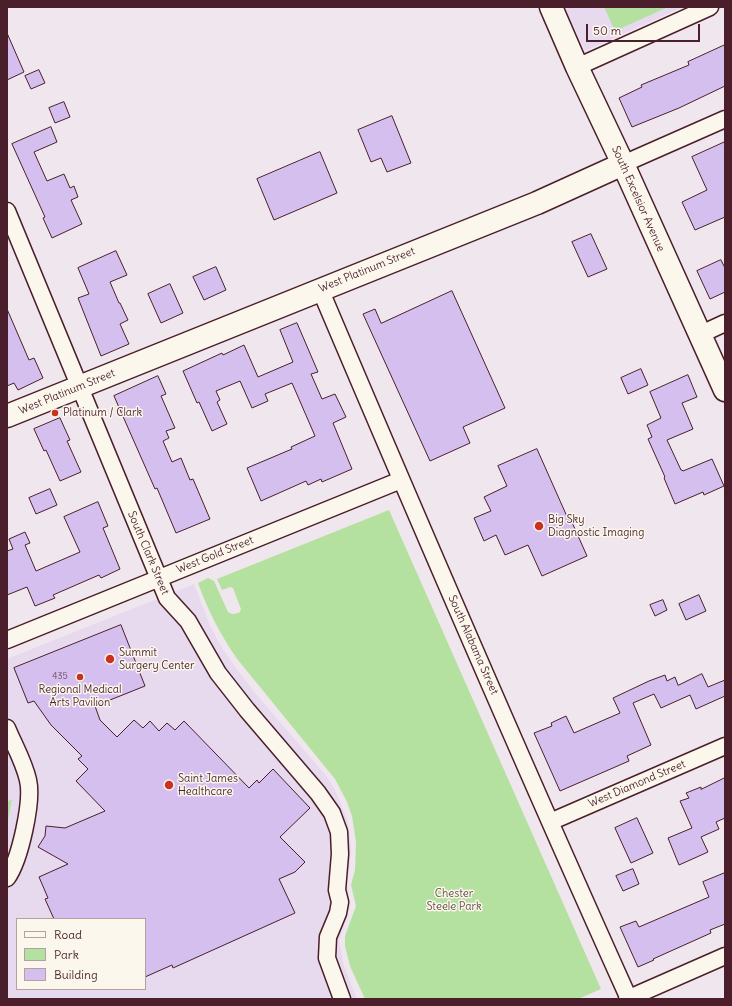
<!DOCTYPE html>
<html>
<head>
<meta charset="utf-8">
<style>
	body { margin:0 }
	#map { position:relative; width:732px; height:1006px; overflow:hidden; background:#f0e6ed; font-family:Delius,sans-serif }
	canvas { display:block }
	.frame { position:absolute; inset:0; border:8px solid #4a1f2b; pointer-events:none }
	.legend { position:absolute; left:16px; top:918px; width:130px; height:72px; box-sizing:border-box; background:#fbf7ec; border:1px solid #b4a19f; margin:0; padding:5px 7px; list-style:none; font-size:12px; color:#4a1f2b }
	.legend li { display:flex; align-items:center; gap:8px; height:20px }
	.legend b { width:20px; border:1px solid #b4a19f }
	.scale { position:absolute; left:586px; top:24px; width:114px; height:18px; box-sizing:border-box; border:2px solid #4a1f2b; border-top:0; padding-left:5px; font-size:12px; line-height:14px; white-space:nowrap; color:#4a1f2b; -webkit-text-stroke:3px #fbf7ec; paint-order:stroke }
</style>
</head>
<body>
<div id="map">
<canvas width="732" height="1006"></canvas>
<div class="frame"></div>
<ul class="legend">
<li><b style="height:5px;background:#fbf7ec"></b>Road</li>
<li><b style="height:11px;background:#b4e19f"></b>Park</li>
<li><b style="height:11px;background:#d5bfef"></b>Building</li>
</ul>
<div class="scale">50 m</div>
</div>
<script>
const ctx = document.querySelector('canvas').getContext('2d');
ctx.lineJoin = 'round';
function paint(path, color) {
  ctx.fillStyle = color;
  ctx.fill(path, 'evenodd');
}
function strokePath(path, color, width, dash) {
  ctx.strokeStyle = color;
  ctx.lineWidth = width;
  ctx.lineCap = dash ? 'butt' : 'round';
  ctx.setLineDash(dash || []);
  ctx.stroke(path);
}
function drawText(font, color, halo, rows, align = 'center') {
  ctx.font = font + ' Delius,sans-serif';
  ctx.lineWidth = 3;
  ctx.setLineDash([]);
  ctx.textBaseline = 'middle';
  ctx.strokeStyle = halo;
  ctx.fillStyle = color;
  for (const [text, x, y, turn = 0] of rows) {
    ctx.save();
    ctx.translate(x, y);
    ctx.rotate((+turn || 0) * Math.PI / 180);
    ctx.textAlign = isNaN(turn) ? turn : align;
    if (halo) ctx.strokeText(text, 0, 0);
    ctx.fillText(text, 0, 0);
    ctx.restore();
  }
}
paint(new Path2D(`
	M 565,7 L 683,7 L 585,51 Z
	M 194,584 L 209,623 L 219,643 L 233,664 L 256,694 L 328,778 L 336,792 L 347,819 L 351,843 L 350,866 L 347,881 L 350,908 L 339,941 L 344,966 L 357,999 L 7,999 L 7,659 ZM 17,919 L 145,919 L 145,989 L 17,989 Z`), '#e8daee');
paint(new Path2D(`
	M 604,7 L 668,7 L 615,31 Z
	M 389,510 L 601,989 L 578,999 L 365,999 L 350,966 L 345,946 L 345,936 L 356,906 L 351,885 L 355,870 L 356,842 L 352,816 L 347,802 L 335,779 L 238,660 C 221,636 208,611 198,583 L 208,578 L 214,581 L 228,612 C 232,615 236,614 240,612 L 241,609 L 233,588 L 230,587 L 222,590 L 217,579 Z
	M 12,799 L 7,825 L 7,802 Z`), '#b4e19f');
const building = new Path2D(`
	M 7,33 L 24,72 L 7,80 Z
	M 725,45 L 725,86 L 679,108 L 632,127 L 619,98 L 642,87 L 641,85 L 689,65 L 688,62 Z
	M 39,70 L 45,83 L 31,89 L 25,76 Z
	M 64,102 L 70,117 L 55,123 L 49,108 Z
	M 392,116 L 411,163 L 387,172 L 381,158 L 371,162 L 358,130 Z
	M 51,127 L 57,142 L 34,152 L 47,181 L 64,174 L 70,188 L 74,186 L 78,197 L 71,200 L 82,224 L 52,238 L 43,218 L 45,217 L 12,144 Z
	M 725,142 L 725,217 L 695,230 L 682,202 L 707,190 L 692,157 Z
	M 320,152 L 337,193 L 274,220 L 257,179 Z
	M 591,234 L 607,269 L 588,277 L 572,242 Z
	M 116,251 L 127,275 L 110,282 L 119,303 L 120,303 L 128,320 L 120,324 L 129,344 L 101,356 L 78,298 L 89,294 L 78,268 Z
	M 721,260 L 725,268 L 725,292 L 710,299 L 697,271 Z
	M 216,267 L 226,290 L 204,300 L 193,277 Z
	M 170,284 L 183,313 L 161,323 L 148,294 Z
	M 452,291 L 505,408 L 463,427 L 470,443 L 430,461 L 363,314 L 375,309 L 381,323 Z
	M 7,309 L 29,360 L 34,358 L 43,378 L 18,390 L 14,383 L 7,386 Z
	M 297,323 L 318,372 L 311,374 L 322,399 L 335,394 L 346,417 L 333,423 L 352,469 L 322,482 L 321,479 L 308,485 L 306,481 L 261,501 L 247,468 L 292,449 L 291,447 L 315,436 L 292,383 L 265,394 L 268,401 L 252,408 L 240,381 L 216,391 L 220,400 L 217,402 L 227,424 L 212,431 L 199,402 L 197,403 L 183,371 L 222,353 L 223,355 L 244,345 L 258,377 L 293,362 L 280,330 Z
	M 641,369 L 648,385 L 628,394 L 621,378 Z
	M 688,375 L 697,397 L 682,403 L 693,429 L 667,440 L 681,470 L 682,470 L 683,471 L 712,459 L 724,486 L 704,495 L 703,492 L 675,504 L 664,478 L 665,477 L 648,439 L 652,437 L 647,425 L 661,418 L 650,392 Z
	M 158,376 L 166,394 L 161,396 L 175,428 L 166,431 L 169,438 L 163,441 L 172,462 L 181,458 L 190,480 L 193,479 L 210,519 L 176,533 L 157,488 L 155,489 L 114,396 Z
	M 60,418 L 70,440 L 67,441 L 81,472 L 60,481 L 46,450 L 44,451 L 34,429 Z
	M 537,449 L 569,521 L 571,520 L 587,556 L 542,576 L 528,545 L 505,555 L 496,535 L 484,541 L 474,518 L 491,511 L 484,497 L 507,486 L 498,466 Z
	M 50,489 L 57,505 L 36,514 L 29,498 Z
	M 98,502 L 108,526 L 103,528 L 120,569 L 101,578 L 99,575 L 53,595 L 55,598 L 35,606 L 27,587 L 7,595 L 7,551 L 13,549 L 9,539 L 25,532 L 30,543 L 25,545 L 36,571 L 80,552 L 64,517 Z
	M 699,595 L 706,611 L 686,620 L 679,604 Z
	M 663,600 L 667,610 L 655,616 L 650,605 Z
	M 121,625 L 145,686 L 95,706 L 100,720 L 117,737 L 134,720 L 143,728 L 150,721 L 159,731 L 167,723 L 175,730 L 184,721 L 249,788 L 257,780 L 259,783 L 273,769 L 310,808 L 280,837 L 305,862 L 295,872 L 279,879 L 295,913 L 173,968 L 172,965 L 145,977 L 145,919 L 54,919 L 45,899 L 48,898 L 39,877 L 68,864 L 38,847 L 45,836 L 46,826 L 65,828 L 105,811 L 76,781 L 88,769 L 78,759 L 82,756 L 51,725 L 34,701 L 28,703 L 14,668 Z
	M 702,674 L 708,687 L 725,680 L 725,696 L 696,709 L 690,695 L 661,708 L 654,694 L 633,703 L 651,745 L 627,756 L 629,761 L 560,791 L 534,733 L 552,726 L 551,723 L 566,716 L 574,733 L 620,713 L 613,698 L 649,681 L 665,675 L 667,681 L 675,677 L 678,685 Z
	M 725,778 L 725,818 L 716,822 L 719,829 L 701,837 L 708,852 L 679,865 L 668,838 L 692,828 L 680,801 L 689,798 L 686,793 L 701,787 L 701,789 Z
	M 637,818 L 653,853 L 631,863 L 615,828 Z
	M 633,869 L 639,884 L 623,891 L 616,876 Z
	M 725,873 L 725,924 L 710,930 L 711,933 L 653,959 L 654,960 L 638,967 L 620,927 L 636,921 L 639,927 L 709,897 L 703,882 Z`);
paint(building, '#d5bfef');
strokePath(building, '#4a1f2b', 1);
const street = new Path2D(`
	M 577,67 L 710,7
	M 623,164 L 725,119
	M 7,211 L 167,598 L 188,621 L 218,673 L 247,710 L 318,793 L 332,813 L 339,832 L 340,854 L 337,890 L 340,902 L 338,913 L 328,937 L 327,958 L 342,999
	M 320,289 C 421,527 523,764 629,999
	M 699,335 L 725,323
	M 7,640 L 401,480
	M 7,728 C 14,745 24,762 28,780 C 33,801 20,860 7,878
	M 550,822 L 725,746
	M 627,999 L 725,956`);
const secondary = new Path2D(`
	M 551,7 L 577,67 L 623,164 L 725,390
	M 7,416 L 537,203 L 623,164`);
strokePath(street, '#4a1f2b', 19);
strokePath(secondary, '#4a1f2b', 25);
strokePath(street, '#fbf7ec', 16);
strokePath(secondary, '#fbf7ec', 22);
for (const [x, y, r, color] of [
	[55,413,4,"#c8321e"],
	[539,526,5,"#c8321e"],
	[110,659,5,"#c8321e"],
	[80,677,4,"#c8321e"],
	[169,785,5,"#c8321e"]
]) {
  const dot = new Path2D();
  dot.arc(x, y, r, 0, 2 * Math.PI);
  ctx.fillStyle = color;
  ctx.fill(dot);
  strokePath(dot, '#fbf7ec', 1.5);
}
drawText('9px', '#6d475c', null, [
	["435",60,676]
]);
drawText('11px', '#4a1f2b', '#fbf7ec', [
	["South Excelsior Avenue",638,199,66],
	["West Platinum Street",367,270,-22],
	["West Platinum Street",67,392,-22],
	["South Clark Street",148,553,67],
	["West Gold Street",215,555,-22],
	["South Alabama Street",473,645,66],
	["West Diamond Street",637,784,-23]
]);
drawText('11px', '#4a1f2b', '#fbf7ec', [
	["Platinum / Clark",63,413],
	["Big Sky",548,520],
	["Diagnostic Imaging",548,533],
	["Summit",119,653],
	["Surgery Center",119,666],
	["Regional Medical",80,690,"center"],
	["Arts Pavilion",80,703,"center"],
	["Saint James",178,779],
	["Healthcare",178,792]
], 'left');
drawText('11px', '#645048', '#fbf7ec', [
	["Chester",454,894],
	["Steele Park",454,907]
]);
</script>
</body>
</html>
